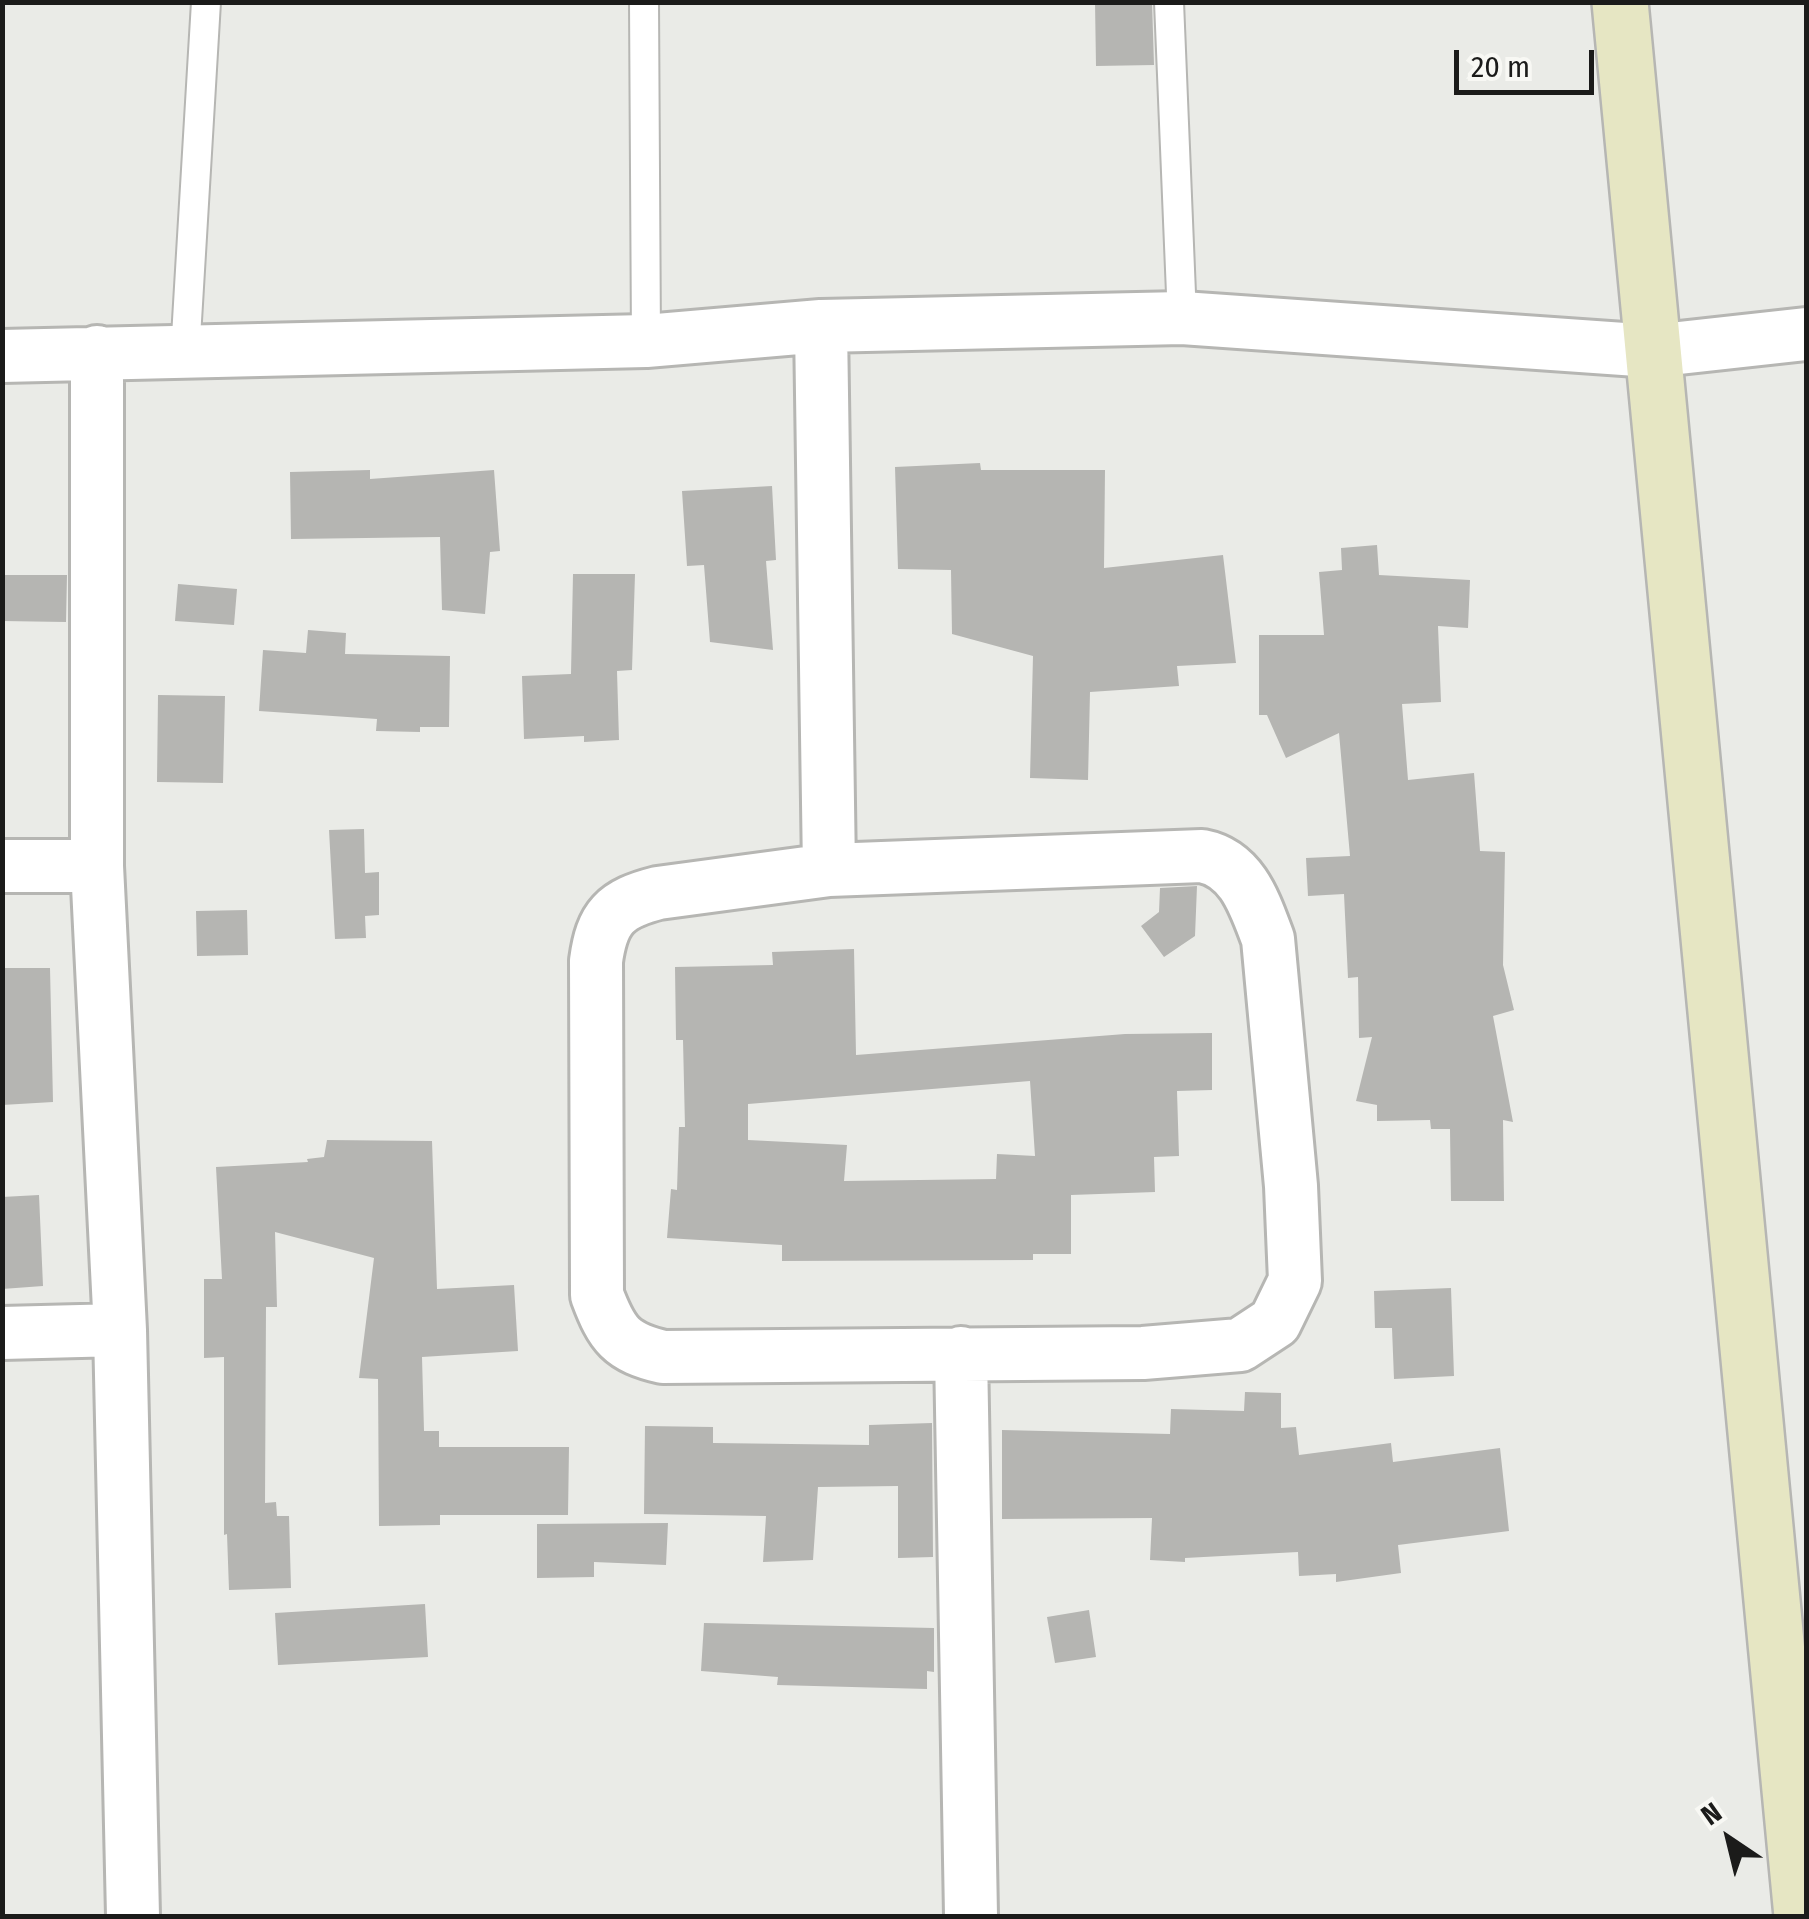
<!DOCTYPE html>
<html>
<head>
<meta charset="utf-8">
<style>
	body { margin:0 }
	#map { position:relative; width:1809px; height:1919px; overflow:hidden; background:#eaebe7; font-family:"Fira Sans Condensed",sans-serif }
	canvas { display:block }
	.frame { position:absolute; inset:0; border:5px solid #1b1b1a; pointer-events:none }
	.north { position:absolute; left:1679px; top:1789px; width:100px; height:100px; -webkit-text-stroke:8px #f8f8f4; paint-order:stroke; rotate:325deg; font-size:28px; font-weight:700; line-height:40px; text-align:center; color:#1b1b1a }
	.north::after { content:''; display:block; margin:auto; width:35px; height:45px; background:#1b1b1a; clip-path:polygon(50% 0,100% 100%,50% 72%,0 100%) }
	.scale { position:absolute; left:1454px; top:50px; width:140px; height:45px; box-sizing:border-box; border:5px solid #1b1b1a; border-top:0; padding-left:12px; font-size:30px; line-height:35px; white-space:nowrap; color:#1b1b1a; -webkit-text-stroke:8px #f8f8f4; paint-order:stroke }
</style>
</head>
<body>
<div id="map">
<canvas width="1809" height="1919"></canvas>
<div class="frame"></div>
<div class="north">N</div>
<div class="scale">20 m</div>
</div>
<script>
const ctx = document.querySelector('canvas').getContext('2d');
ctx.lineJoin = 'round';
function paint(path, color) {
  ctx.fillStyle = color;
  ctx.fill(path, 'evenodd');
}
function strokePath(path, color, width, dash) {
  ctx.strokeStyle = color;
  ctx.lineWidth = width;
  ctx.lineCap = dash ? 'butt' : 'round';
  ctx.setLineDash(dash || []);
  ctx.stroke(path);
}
paint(new Path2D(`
	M 1095,2 L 1152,2 L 1154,65 L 1096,66 Z
	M 980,463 L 981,470 L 1105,470 L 1104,568 L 1223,555 L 1236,663 L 1177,666 L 1179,686 L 1090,692 L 1088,780 L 1030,778 L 1033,656 L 952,634 L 951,570 L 898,569 L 895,467 Z
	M 370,470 L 370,479 L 494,470 L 500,551 L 490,552 L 485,614 L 442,610 L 440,537 L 291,539 L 290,472 Z
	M 772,486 L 776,560 L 766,561 L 773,650 L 710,642 L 704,565 L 687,566 L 682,491 Z
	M 1377,545 L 1379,575 L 1470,580 L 1468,628 L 1438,626 L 1441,702 L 1402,704 L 1408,780 L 1474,773 L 1480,851 L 1505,852 L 1503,965 L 1514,1010 L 1493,1016 L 1513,1122 L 1503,1120 L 1504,1201 L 1451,1201 L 1450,1129 L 1431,1129 L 1430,1120 L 1377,1121 L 1377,1105 L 1356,1101 L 1372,1037 L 1359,1038 L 1358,977 L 1348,978 L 1344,894 L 1308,896 L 1306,858 L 1350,856 L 1339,733 L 1286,758 L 1267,715 L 1259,715 L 1259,635 L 1324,635 L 1319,572 L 1342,570 L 1341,548 Z
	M 573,574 L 635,574 L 632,670 L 617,671 L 619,740 L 584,742 L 584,736 L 524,739 L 522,676 L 571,674 Z
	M 2,575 L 67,575 L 66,622 L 2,621 Z
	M 178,584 L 237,589 L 234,625 L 175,621 Z
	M 308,630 L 346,633 L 345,654 L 450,656 L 449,727 L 420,727 L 420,732 L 376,731 L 377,719 L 259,711 L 263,650 L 306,653 Z
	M 158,695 L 225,696 L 223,783 L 157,782 Z
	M 364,829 L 365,873 L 379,872 L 379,915 L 365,916 L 366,938 L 335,939 L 329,830 Z
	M 1197,886 L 1195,936 L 1164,957 L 1141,926 L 1159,912 L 1160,888 Z
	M 247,910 L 248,955 L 197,956 L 196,911 Z
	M 854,949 L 856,1055 L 1125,1034 L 1212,1033 L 1212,1090 L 1177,1091 L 1179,1156 L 1154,1157 L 1155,1192 L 1071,1195 L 1071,1254 L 1033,1254 L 1033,1260 L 782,1261 L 782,1245 L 667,1238 L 671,1189 L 677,1190 L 679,1127 L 685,1127 L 683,1040 L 676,1040 L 675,967 L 773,965 L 772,952 ZM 1030,1081 L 1035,1156 L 997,1154 L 996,1179 L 844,1181 L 847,1145 L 748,1140 L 748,1104 Z
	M 2,968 L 50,968 L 53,1102 L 2,1105 Z
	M 327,1140 L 432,1141 L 437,1289 L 514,1285 L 518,1351 L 422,1357 L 424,1431 L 439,1431 L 439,1447 L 569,1447 L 568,1515 L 440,1515 L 440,1525 L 379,1526 L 378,1379 L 359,1378 L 374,1258 L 275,1232 L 277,1307 L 266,1307 L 265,1503 L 276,1502 L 277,1516 L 289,1516 L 291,1588 L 229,1590 L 227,1534 L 224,1535 L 224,1357 L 204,1358 L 204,1279 L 222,1279 L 216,1167 L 308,1162 L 307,1159 L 324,1157 Z
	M 39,1195 L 43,1286 L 2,1289 L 2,1197 Z
	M 1451,1288 L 1454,1376 L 1394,1379 L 1392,1328 L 1375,1328 L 1374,1291 Z
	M 1245,1392 L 1281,1393 L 1281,1428 L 1296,1427 L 1299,1455 L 1391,1443 L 1393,1462 L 1500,1448 L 1509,1531 L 1398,1545 L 1401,1573 L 1336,1582 L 1336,1574 L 1299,1576 L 1298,1552 L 1185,1558 L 1185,1562 L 1150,1560 L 1152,1518 L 1002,1519 L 1002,1430 L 1170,1434 L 1171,1409 L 1244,1411 Z
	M 932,1423 L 933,1557 L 898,1558 L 898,1486 L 818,1487 L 813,1560 L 763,1562 L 766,1516 L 644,1514 L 645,1426 L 713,1427 L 713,1443 L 869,1445 L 869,1425 Z
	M 668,1523 L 666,1565 L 594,1562 L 594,1577 L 537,1578 L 537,1524 Z
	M 425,1604 L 428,1657 L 278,1665 L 275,1613 Z
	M 1089,1610 L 1096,1657 L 1055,1663 L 1047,1617 Z
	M 704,1623 L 934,1628 L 934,1672 L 927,1671 L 927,1689 L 777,1685 L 778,1677 L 701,1671 Z`), '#b5b5b2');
const lane = new Path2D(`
	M 644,2 L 646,341
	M 1169,2 L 1182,318
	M 185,354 L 206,2`);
const street = new Path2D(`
	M 821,326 L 829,870 L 1202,856 C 1243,864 1255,905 1268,939 L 1291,1186 L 1295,1281 L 1275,1322 L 1240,1345 L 1143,1353 L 663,1357 C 621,1347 612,1335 597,1295 L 596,961 C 602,917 615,904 658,893 L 829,870
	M 2,356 L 646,341 L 821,326 L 1182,318 L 1652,351 L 1806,334
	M 2,866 L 97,866 L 120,1330 L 133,1916
	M 97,866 L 97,352
	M 2,1333 L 120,1330
	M 961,1353 L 971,1916`);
const secondary = new Path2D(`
	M 1620,2 L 1802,1916`);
strokePath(lane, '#b6b6b3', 32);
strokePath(street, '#b6b6b3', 58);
strokePath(secondary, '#b6b6b3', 60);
strokePath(lane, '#fff', 28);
strokePath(street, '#fff', 52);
strokePath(secondary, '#e6e6c3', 55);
</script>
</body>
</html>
